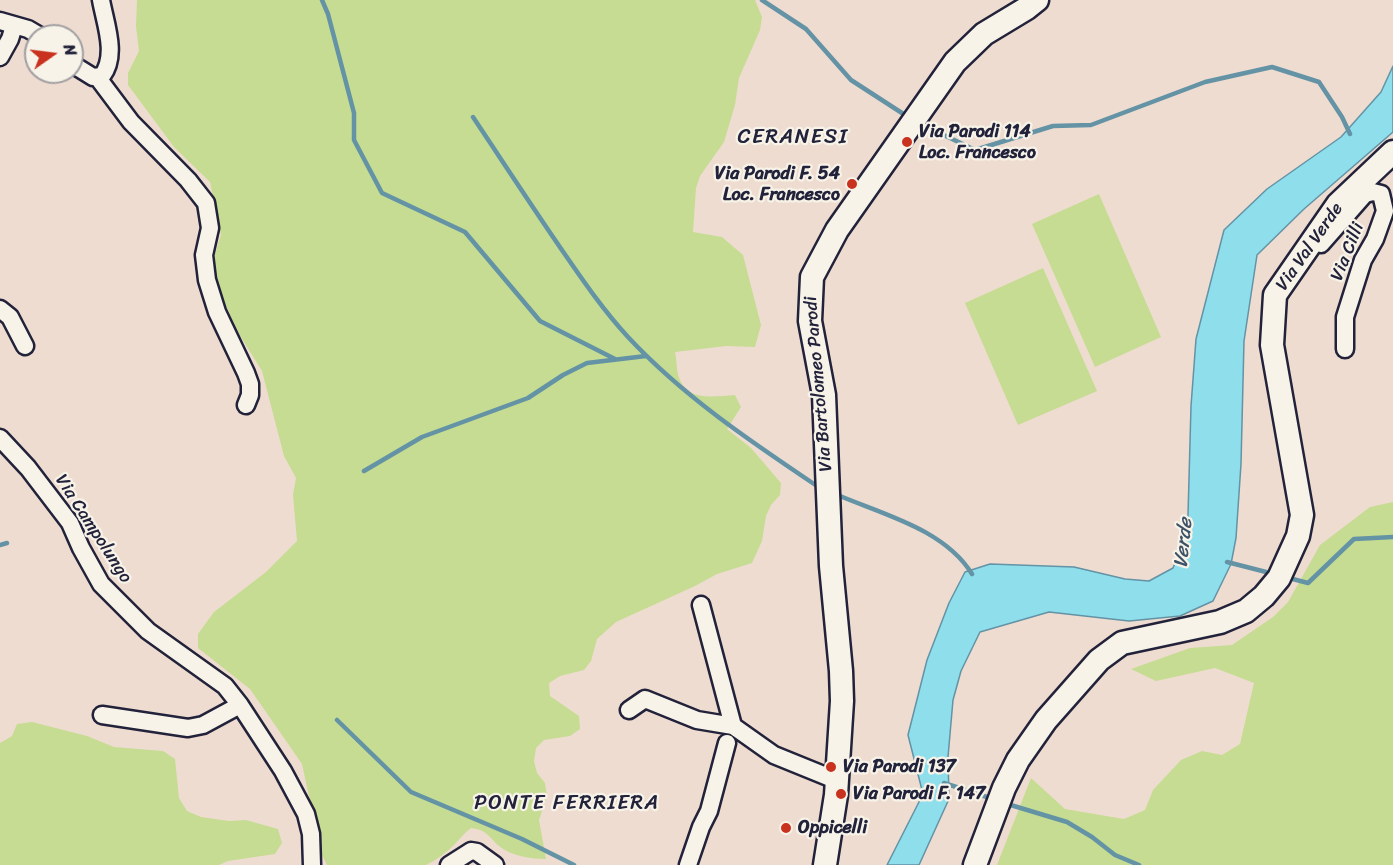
<!DOCTYPE html>
<html>
<head>
<meta charset="utf-8">
<style>
	body { margin:0 }
	#map { position:relative; width:1393px; height:865px; overflow:hidden; background:#efdcd0; font-family:Sriracha,sans-serif }
	canvas { display:block }
	.north { position:absolute; left:24px; top:24px; width:60px; height:60px; box-sizing:border-box; background:#f7f3e8; border:2px solid #a29fa3; border-radius:50%; rotate:76deg; font-size:16px; font-weight:700; line-height:24px; text-align:center; color:#22223b }
	.north::after { content:''; display:block; margin:auto; width:21px; height:27px; background:#c8321e; clip-path:polygon(50% 0,100% 100%,50% 72%,0 100%) }
</style>
</head>
<body>
<div id="map">
<canvas width="1393" height="865"></canvas>
<div class="north">N</div>
</div>
<script>
const ctx = document.querySelector('canvas').getContext('2d');
ctx.lineJoin = 'round';
function paint(path, color) {
  ctx.fillStyle = color;
  ctx.fill(path, 'evenodd');
}
function strokePath(path, color, width, dash) {
  ctx.strokeStyle = color;
  ctx.lineWidth = width;
  ctx.lineCap = dash ? 'butt' : 'round';
  ctx.setLineDash(dash || []);
  ctx.stroke(path);
}
function drawText(font, color, halo, rows, align = 'center') {
  ctx.font = font + ' Sriracha,sans-serif';
  ctx.lineWidth = 4.5;
  ctx.setLineDash([]);
  ctx.textBaseline = 'middle';
  ctx.strokeStyle = halo;
  ctx.fillStyle = color;
  for (const [text, x, y, turn = 0] of rows) {
    ctx.save();
    ctx.translate(x, y);
    ctx.rotate((+turn || 0) * Math.PI / 180);
    ctx.textAlign = isNaN(turn) ? turn : align;
    if (halo) ctx.strokeText(text, 0, 0);
    ctx.fillText(text, 0, 0);
    ctx.restore();
  }
}
paint(new Path2D(`
	M 137,0 L 755,0 L 762,17 L 760,30 L 739,78 L 735,105 L 724,142 L 700,176 L 696,188 L 693,232 L 722,237 L 743,255 L 761,325 L 755,347 L 726,346 L 675,352 C 677,361 676,372 680,380 C 689,402 717,396 735,395 L 741,407 L 727,429 L 751,448 L 781,483 L 780,495 L 771,505 L 766,516 L 762,541 L 752,563 L 717,574 L 695,586 L 616,622 L 597,639 L 591,661 L 584,670 L 560,676 L 549,683 L 550,696 L 579,716 L 580,729 L 570,736 L 544,740 L 536,748 L 534,761 L 537,773 L 545,783 L 547,796 L 539,820 L 546,859 C 531,859 511,856 499,846 C 488,836 487,830 471,828 C 464,833 460,839 454,845 C 446,853 436,860 426,865 L 327,865 L 322,855 L 302,764 L 250,689 L 198,648 L 198,634 L 214,612 L 266,572 L 297,541 L 293,495 L 296,478 L 284,456 L 262,371 L 236,329 L 216,282 L 214,257 L 221,235 L 210,182 L 174,147 L 128,85 L 128,73 L 139,51 L 136,26 Z
	M 1099,194 L 1161,337 L 1095,367 L 1032,224 Z
	M 1043,268 L 1097,391 L 1018,425 L 965,303 Z
	M 1393,502 L 1393,865 L 997,865 L 1031,778 L 1065,809 L 1124,819 L 1145,810 L 1153,790 L 1181,760 L 1202,751 L 1222,755 L 1240,744 L 1254,683 L 1215,668 L 1156,681 L 1131,669 L 1190,648 L 1232,645 L 1273,617 L 1288,602 L 1320,545 L 1370,507 Z
	M 32,722 L 87,736 L 114,747 L 163,751 L 175,759 L 179,798 L 187,811 L 201,817 L 229,821 L 246,820 L 278,829 L 282,843 L 275,854 L 228,861 L 219,865 L 0,865 L 0,743 L 12,736 L 17,724 Z`), '#c5dc92');
const water = new Path2D(`
	M 1393,66 L 1393,132 L 1304,209 L 1257,255 L 1244,341 L 1241,464 L 1236,538 L 1231,564 L 1213,601 L 1180,616 L 1129,621 L 1049,612 L 980,632 L 961,671 L 953,700 L 948,757 L 949,799 L 919,865 L 887,865 L 923,794 L 908,735 L 927,660 L 949,603 L 965,572 L 990,564 L 1074,567 L 1125,579 L 1149,581 L 1173,568 L 1183,542 L 1188,515 L 1191,406 L 1196,339 L 1224,230 L 1267,189 L 1341,137 L 1381,92 Z`);
paint(water, '#8edeec');
strokePath(water, '#6393a5', 1.5);
strokePath(new Path2D(`
	M 322,0 L 328,14 L 354,113 L 354,140 L 382,193 L 465,232 L 540,321 L 615,359
	M 762,0 L 806,29 L 851,80 L 905,115
	M 473,117 C 503,162 533,208 564,253 C 584,282 604,311 628,337 C 683,396 750,441 817,486
	M 923,125 L 975,150 L 1053,126 L 1091,125 L 1205,82 L 1272,67 L 1319,82 L 1342,117 L 1350,134
	M 364,471 L 422,437 L 528,398 L 563,375 L 587,363 L 646,356
	M 840,496 C 885,515 945,530 972,574
	M 0,545 L 7,543
	M 1227,562 L 1274,574
	M 1285,577 L 1308,583 L 1354,539 L 1393,537
	M 337,720 L 411,792 L 522,839 L 574,865
	M 944,783 L 993,799
	M 1004,803 L 1067,822 L 1092,837 L 1115,855 L 1139,865`), '#6393a5', 4.5);
const minor = new Path2D(`
	M 0,21 L 28,29 L 40,36
	M 0,57 L 10,39 L 14,26
	M 72,64 L 93,77 L 102,76 C 118,55 105,23 101,0
	M 98,78 L 131,122 L 188,180 L 206,203 L 210,228 L 204,255 L 207,280 L 217,312 L 246,373 L 250,384 L 250,395 L 246,405
	M 1321,244 L 1365,194 L 1373,192 L 1381,194 L 1385,211 L 1375,239 L 1363,260 L 1345,317 L 1345,349
	M 0,309 L 10,317 L 25,346
	M 0,438 L 28,468 L 70,523 L 81,548 L 101,584 L 148,631 L 225,686 L 240,705 L 283,771 L 306,814 L 311,834 L 312,865
	M 701,605 L 733,726
	M 629,710 L 645,699 L 697,720 L 733,726 L 774,755 L 838,781
	M 102,715 L 188,728 L 203,725 L 240,705
	M 449,865 L 471,851 L 477,852 L 495,865
	M 688,865 L 701,827 L 709,811 L 727,743`);
const secondary = new Path2D(`
	M 825,865 L 836,795 L 842,701 L 841,671 L 831,566 L 824,395 L 810,321 L 812,277 L 837,230 L 955,62 L 984,34 L 1027,8 L 1037,0
	M 975,865 L 1004,788 L 1018,760 L 1046,720 L 1099,660 L 1122,643 L 1220,622 L 1246,611 L 1264,596 L 1279,578 L 1298,536 L 1302,515 L 1272,345 L 1275,295 L 1338,204 L 1393,152`);
strokePath(minor, '#22223b', 21);
strokePath(secondary, '#22223b', 27);
strokePath(minor, '#f7f3e8', 16);
strokePath(secondary, '#f7f3e8', 22);
for (const [x, y, r, color] of [
	[907,142,6,"#c8321e"],
	[852,184,6,"#c8321e"],
	[831,767,6,"#c8321e"],
	[841,794,6,"#c8321e"],
	[786,828,6,"#c8321e"]
]) {
  const dot = new Path2D();
  dot.arc(x, y, r, 0, 2 * Math.PI);
  ctx.fillStyle = color;
  ctx.fill(dot);
  strokePath(dot, '#f7f3e8', 2);
}
drawText('bold 18px', '#22223b', '#f7f3e8', [
	["Via Parodi 114",919,132],
	["Loc. Francesco",919,153],
	["Via Parodi F. 54",840,174,"right"],
	["Loc. Francesco",840,195,"right"],
	["Via Parodi 137",843,767],
	["Via Parodi F. 147",853,794],
	["Oppicelli",798,828]
], 'left');
drawText('18px', '#22223b', '#f7f3e8', [
	["Via Val Verde",1310,247,-55],
	["Via Cilli",1348,252,-68],
	["Via Bartolomeo Parodi",819,384,-95],
	["Via Campolungo",93,529,57]
]);
drawText('italic 20px', '#3d5167', '#f7f3e8', [
	["Verde",1184,543,-84]
]);
ctx.letterSpacing = '1.5px';
drawText('21px', '#22223b', '#f7f3e8', [
	["CERANESI",793,138],
	["PONTE FERRIERA",567,804]
]);
ctx.letterSpacing = '0px';
</script>
</body>
</html>
